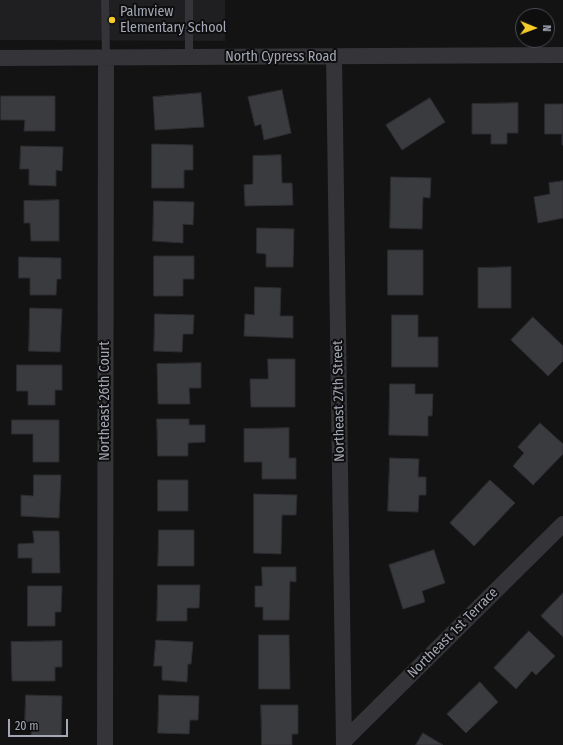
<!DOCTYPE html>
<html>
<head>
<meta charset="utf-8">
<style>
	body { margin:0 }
	#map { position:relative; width:563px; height:745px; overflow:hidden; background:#131314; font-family:"Fira Sans Condensed",sans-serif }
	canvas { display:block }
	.north { position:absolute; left:515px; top:8px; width:40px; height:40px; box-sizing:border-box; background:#0e0e0f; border:1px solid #4a4b51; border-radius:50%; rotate:91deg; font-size:11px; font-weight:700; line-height:16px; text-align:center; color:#a4a7b5 }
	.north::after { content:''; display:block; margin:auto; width:14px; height:18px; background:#f5cc2a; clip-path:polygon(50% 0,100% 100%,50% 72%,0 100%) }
	.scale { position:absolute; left:8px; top:719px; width:60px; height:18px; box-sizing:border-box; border:2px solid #a4a7b5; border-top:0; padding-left:5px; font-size:12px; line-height:14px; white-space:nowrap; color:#a4a7b5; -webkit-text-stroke:3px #0e0e0f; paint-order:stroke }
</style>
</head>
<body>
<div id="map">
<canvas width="563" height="745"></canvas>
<div class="north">N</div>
<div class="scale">20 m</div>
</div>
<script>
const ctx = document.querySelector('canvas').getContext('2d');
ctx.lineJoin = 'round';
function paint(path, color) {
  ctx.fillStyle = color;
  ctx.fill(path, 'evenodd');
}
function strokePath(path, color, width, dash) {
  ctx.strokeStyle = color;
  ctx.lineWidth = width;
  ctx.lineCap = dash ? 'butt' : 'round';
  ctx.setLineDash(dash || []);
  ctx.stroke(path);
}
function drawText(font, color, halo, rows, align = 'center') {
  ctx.font = font + ' "Fira Sans Condensed",sans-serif';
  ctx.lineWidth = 4;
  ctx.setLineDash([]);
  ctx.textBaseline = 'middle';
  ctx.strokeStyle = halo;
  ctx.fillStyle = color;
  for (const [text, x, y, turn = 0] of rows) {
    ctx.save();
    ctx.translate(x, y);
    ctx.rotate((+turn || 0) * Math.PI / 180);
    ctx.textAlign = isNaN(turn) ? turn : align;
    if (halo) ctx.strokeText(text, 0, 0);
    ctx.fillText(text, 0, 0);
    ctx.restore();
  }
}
paint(new Path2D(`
	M 0,0 L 225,0 L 225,41 L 0,40 Z`), '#1f1f21');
const building = new Path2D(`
	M 282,90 L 291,133 L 264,140 L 261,124 L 255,126 L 248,97 Z
	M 201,93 L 204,127 L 155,130 L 153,97 Z
	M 1,96 L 55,96 L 55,131 L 24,131 L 25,120 L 1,120 Z
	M 430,98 L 445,122 L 402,150 L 386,125 Z
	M 518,103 L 518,133 L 507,133 L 507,144 L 491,144 L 491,134 L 472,134 L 472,104 Z
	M 545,104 L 563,104 L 563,145 L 562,145 L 562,134 L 545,134 Z
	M 152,144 L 193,145 L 193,170 L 184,170 L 184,188 L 152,188 Z
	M 21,146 L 63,147 L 62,171 L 56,170 L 56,186 L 29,185 L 29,169 L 20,169 Z
	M 281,155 L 282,183 L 292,183 L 293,205 L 245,206 L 244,185 L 253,184 L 253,156 Z
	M 391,177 L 431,178 L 430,198 L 423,197 L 422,229 L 390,228 Z
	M 563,181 L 563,218 L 538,223 L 534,197 L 550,194 L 549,183 Z
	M 59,200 L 59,241 L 31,241 L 30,223 L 24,223 L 24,201 Z
	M 154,201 L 194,202 L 193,225 L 183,224 L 183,243 L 153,241 Z
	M 257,228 L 294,229 L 293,267 L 266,267 L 266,254 L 257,253 Z
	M 388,250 L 423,250 L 423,295 L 388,295 Z
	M 154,256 L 194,256 L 194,279 L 183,279 L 183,296 L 154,296 Z
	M 19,257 L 61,258 L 61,279 L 57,279 L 56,295 L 30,295 L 30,278 L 19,278 Z
	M 511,267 L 511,308 L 478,308 L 478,268 Z
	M 255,287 L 281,288 L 280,316 L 293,316 L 293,338 L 244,336 L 245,314 L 254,315 Z
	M 30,308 L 62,309 L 60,352 L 29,351 Z
	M 155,314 L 194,315 L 193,334 L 183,334 L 182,352 L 154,351 Z
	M 392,315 L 418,315 L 418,337 L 438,337 L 438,367 L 392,367 Z
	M 533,317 L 563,346 L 563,361 L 548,376 L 511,340 Z
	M 268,359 L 295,359 L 295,407 L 251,407 L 250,379 L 268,379 Z
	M 201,363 L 201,388 L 189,388 L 190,404 L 158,404 L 157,364 Z
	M 17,365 L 62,365 L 62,390 L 55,390 L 55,405 L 28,405 L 28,391 L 17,391 Z
	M 390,384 L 415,384 L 415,394 L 433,394 L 432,416 L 428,416 L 428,436 L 389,435 Z
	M 157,419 L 189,419 L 189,425 L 205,425 L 205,442 L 188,443 L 188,456 L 158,456 Z
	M 12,420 L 59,420 L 59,462 L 33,462 L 33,434 L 12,434 Z
	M 540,423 L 563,444 L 563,454 L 533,485 L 513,466 L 524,453 L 518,447 Z
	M 289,428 L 289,458 L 296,458 L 296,479 L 262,479 L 262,462 L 244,462 L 244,429 Z
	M 390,458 L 419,459 L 418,477 L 426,477 L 426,495 L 419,495 L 418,512 L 388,511 Z
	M 34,475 L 61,475 L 59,518 L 21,516 L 21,495 L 33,496 Z
	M 158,480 L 188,480 L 188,511 L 158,511 Z
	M 490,480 L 515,503 L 474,546 L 450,523 Z
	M 254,494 L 297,495 L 296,515 L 282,515 L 281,554 L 254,553 Z
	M 159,530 L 194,530 L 194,566 L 158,566 Z
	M 33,531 L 59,531 L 60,573 L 32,573 L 32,558 L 18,558 L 18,544 L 34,543 Z
	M 434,550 L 445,583 L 422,591 L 425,602 L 403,609 L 389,565 Z
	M 262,567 L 296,567 L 296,582 L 290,581 L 289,620 L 263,620 L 263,607 L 255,607 L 255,586 L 262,586 Z
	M 158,585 L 200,585 L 199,608 L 187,608 L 187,621 L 157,621 Z
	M 28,586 L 62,586 L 61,612 L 55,612 L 55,626 L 28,626 Z
	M 563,593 L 563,637 L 541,616 Z
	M 529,631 L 555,656 L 536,675 L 532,671 L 516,689 L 494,668 Z
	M 259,635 L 289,635 L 290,689 L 259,689 Z
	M 156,640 L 193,642 L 191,664 L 188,664 L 187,682 L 162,680 L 162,666 L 154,666 Z
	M 62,641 L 62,667 L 55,667 L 55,681 L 12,681 L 11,642 Z
	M 480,682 L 498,702 L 466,733 L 447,714 Z
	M 26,695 L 62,696 L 61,737 L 31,736 L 32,722 L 25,722 Z
	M 159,695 L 199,696 L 198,720 L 190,720 L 189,734 L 158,733 Z
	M 261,705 L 298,705 L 298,734 L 292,734 L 292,745 L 262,745 Z
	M 423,733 L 443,745 L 416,745 Z`);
paint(building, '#3a3b3f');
strokePath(building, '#2d2c30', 1);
strokePath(new Path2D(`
	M 105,0 L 106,57
	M 189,0 L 189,57`), '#343439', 8);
strokePath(new Path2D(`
	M 334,56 L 344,745
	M 0,58 L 563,55
	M 344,741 L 563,524
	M 105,745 L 106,57`), '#343439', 16);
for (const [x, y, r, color] of [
	[112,20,4,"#f5cc2a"]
]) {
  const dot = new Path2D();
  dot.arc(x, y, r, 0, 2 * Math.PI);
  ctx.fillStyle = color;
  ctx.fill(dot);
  strokePath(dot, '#0e0e0f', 1.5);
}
drawText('14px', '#a4a7b5', '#0e0e0f', [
	["Palmview",120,12],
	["Elementary School",120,28]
], 'left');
drawText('14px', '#a4a7b5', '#0e0e0f', [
	["North Cypress Road",281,57],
	["Northeast 26th Court",105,401,-90],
	["Northeast 27th Street",339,401,-91],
	["Northeast 1st Terrace",453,633,-45]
]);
</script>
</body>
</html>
